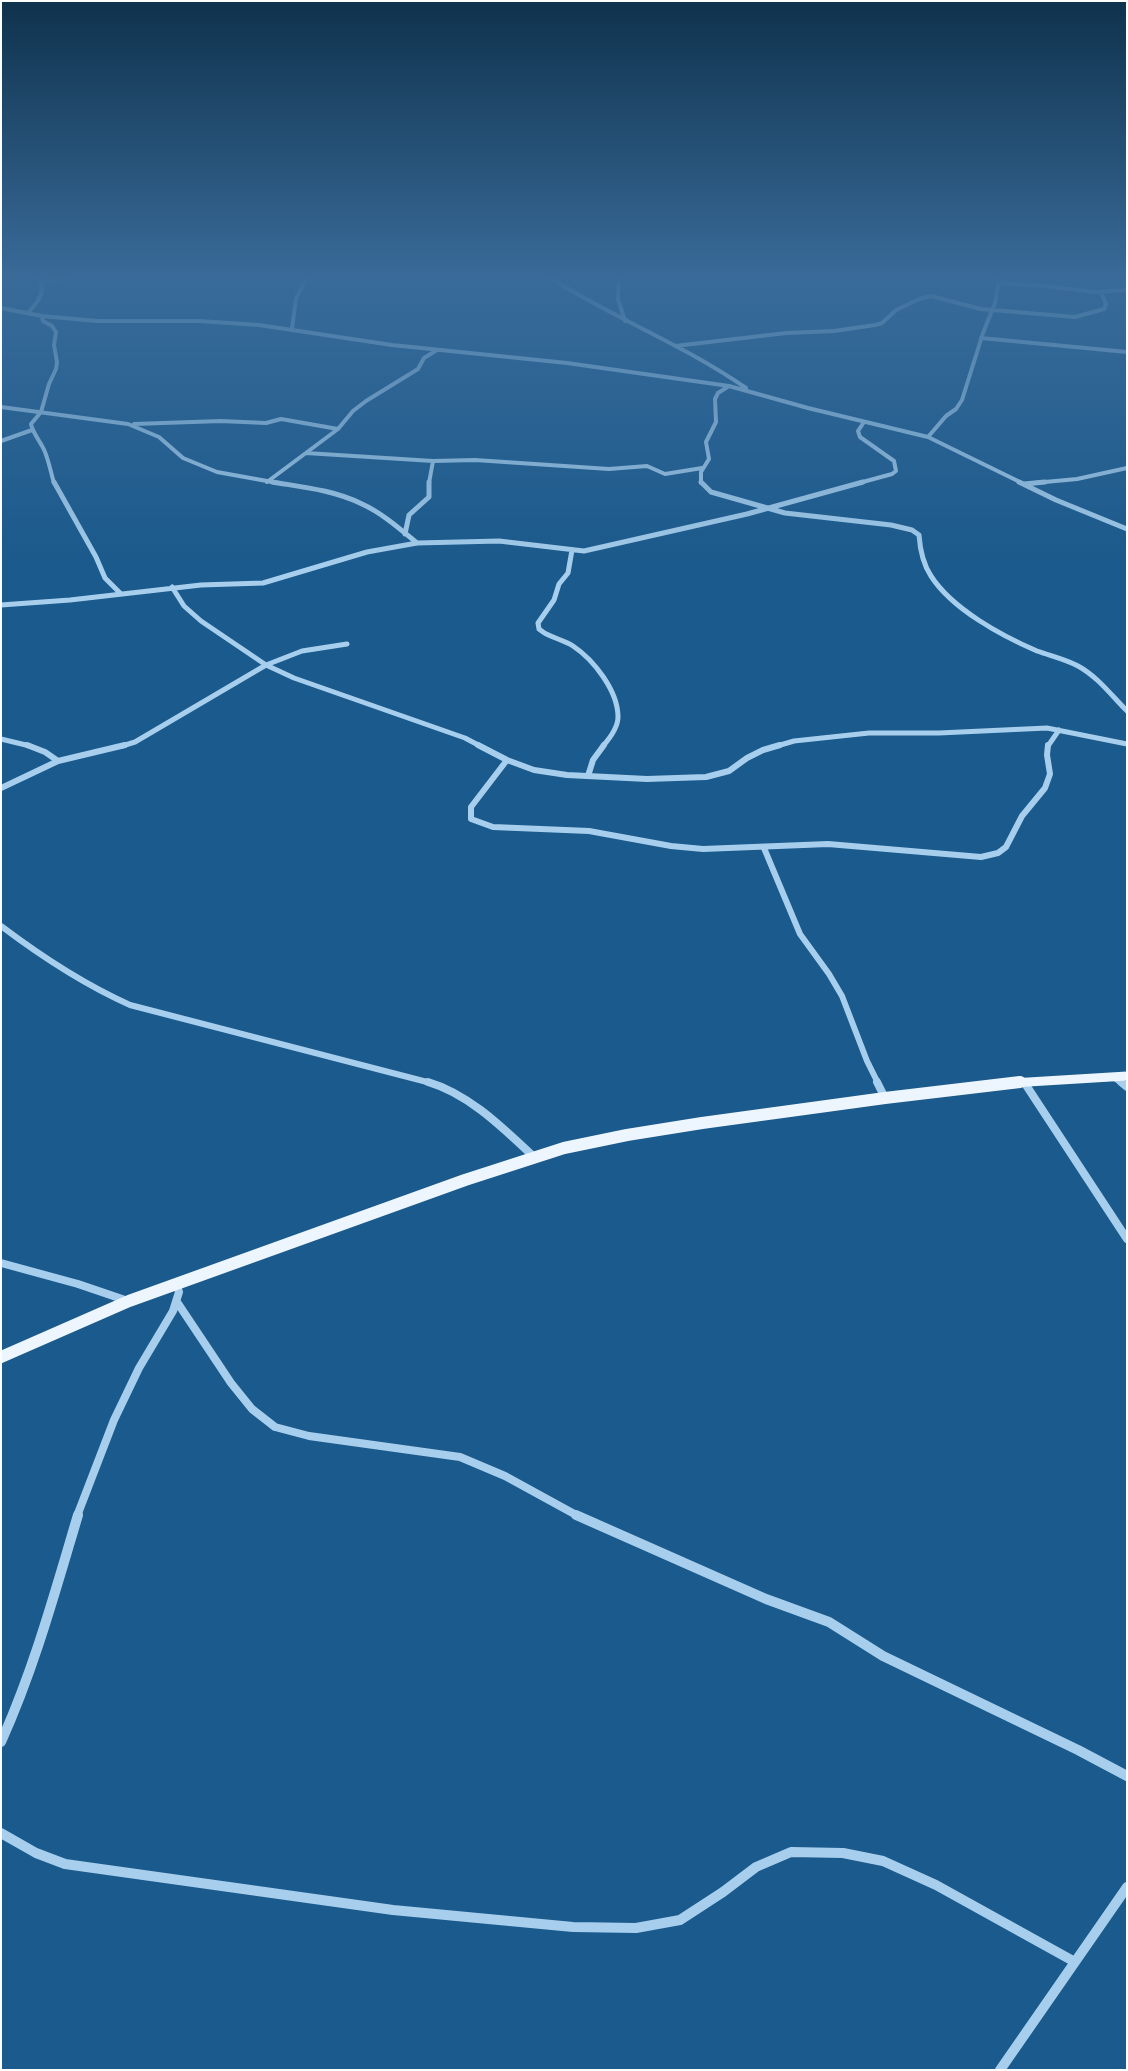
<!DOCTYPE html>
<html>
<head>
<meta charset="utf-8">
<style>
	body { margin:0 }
	#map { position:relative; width:1128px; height:2071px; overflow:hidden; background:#1b5a8c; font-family:"Public Sans",sans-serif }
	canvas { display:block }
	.frame { position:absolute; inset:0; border:2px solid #fff; pointer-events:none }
</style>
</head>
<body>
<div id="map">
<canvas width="1128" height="2071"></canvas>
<div class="frame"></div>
</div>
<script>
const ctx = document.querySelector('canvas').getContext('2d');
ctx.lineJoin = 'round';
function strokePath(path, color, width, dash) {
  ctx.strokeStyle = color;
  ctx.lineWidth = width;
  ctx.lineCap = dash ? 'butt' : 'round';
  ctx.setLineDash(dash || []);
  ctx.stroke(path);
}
strokePath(new Path2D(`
	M 550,278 C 614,318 684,345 746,388
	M 619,278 L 618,299 L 625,321
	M 42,282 L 65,278
	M 999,283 L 1048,286 L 1094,292 L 1127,290
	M 1,308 L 42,316 L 97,321 L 199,321 L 259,325 L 392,345 L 567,363 L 729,386 L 808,408 L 928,437 L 1022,483
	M 28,313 C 37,303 47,292 39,278
	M 42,316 L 43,321 L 52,326 L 56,332 L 54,345 L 57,362 L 56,369 L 49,384 L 41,412 L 31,424 C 33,434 41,442 45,452 C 49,462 51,473 54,483
	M 292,329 L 296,298 L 307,278
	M 981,338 L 1127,352
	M 675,346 L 786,333 L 834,331 L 875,325 L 882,323 L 896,310 L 919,299 L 931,296 L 981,309 L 1075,317 L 1104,309 L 1106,304 L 1101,292
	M 1,407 L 128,424 L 159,437 L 183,458 L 217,472 L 278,483
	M 134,424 L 221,421 L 266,423 L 281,419 L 338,429
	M 928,437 L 946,416 L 956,409 L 962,400 L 983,333 L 995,303 L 999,278
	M 1,441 L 32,430
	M 306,453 L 433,461 L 475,460 L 609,469 L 647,466 L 665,474 L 702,468
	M 267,482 L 338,429 L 353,411 L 366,401 L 418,369 L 424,358 L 437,350
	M 429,483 L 433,461
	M 701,483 L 701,472 L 709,459 L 706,442 L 716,422 L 715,399 L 718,393 L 729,386
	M 859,483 L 892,474 L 896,471 L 894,461 L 860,437 L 858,431 L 864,422
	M 1034,483 L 1077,479 L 1127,468`), '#a7cfed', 4);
strokePath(new Path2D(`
	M 54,482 L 96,557 L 105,578 L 120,593
	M 272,482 C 302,487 334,490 362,504 C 382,513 400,529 417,543
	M 701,482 L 711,492 L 785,513 L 891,525 L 912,530 L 919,535 C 920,549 923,564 931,576 C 952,609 1002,636 1037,651 C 1051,656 1065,659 1078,666 C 1098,677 1111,695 1127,711
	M 1019,482 L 1056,500 L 1127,529
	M 1024,484 L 1045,482
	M 405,534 L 409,515 L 429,497 L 429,482
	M 572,550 L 568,573 L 559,584 L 554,600 L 538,623 L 539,629 L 543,632 C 552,638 564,640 573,646 C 594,660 618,691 618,717 C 618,728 610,738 603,746
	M 172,587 L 184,606 L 201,621 L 266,665 L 294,678 L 465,738 L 480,746
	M 1,605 L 70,600 L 201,585 L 263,583 L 367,552 L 417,543 L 499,541 L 584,551 L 747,514 L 863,482
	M 1,739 L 30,746
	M 122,746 L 135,742 L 266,665 L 302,651 L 347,644
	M 777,746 L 794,741 L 869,733 L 939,733 L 1047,728 L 1127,744
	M 1048,746 L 1059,730`), '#a7cfed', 5);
strokePath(new Path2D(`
	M 27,745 L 45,752 L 58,761
	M 478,745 L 507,760 L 534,770 L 567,775 L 647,779 L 706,777 L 729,771 L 747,758 L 763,750 L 780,745
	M 507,760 L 471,807 L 471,819 L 493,827 L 589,831 L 671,846 L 703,849 L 828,844 L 981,857 L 998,853 L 1006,847 L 1022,816 L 1045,788 L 1050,774 L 1047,755 L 1048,745
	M 588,776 L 593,760 L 604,745
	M 1,788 L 58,761 L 125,745
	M 764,848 L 800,934 L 829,974 L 842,996 L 867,1061 L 878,1083
	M 1,926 C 42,957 83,984 130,1005 L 431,1083
	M 1113,1077 L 1122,1083
	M 1024,1082 L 1025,1083`), '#a7cfed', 6);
strokePath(new Path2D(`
	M 428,1082 C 469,1094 503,1128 534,1157
	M 877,1082 L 885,1098
	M 1024,1082 L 1127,1239
	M 1121,1082 L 1127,1087
	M 1,1263 L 78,1284 L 128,1301
	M 177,1302 L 231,1383 L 252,1409 L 275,1427 L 309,1436 L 460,1457 L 505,1476 L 578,1516
	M 77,1516 L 114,1420 L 139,1368 L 173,1311 L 179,1292 L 177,1285`), '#a7cfed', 8);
strokePath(new Path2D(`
	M 576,1515 L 766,1599 L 829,1622 L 883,1656 L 1078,1750 L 1127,1776
	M 1,1742 C 34,1669 55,1592 78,1515
	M 1,1833 L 36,1853 L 65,1864 L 393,1910 L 573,1927 L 636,1928 L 680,1920 L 723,1892 L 756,1867 L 791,1852 L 843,1853 L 883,1861 L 936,1885 L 1075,1962
	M 1000,2070 L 1127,1887`), '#a7cfed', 10);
strokePath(new Path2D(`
	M 1012,1083 L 1127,1076`), '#edf6ff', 9);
strokePath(new Path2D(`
	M 1,1357 L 129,1301 L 465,1180 L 564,1148 L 627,1135 L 702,1123 L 885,1098 L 1020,1082`), '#edf6ff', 12);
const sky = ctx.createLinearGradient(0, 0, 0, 567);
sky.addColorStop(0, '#0f324d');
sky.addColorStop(0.49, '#396b99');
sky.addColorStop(1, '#396b9900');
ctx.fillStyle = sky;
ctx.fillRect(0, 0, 1128, 567);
</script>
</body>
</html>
